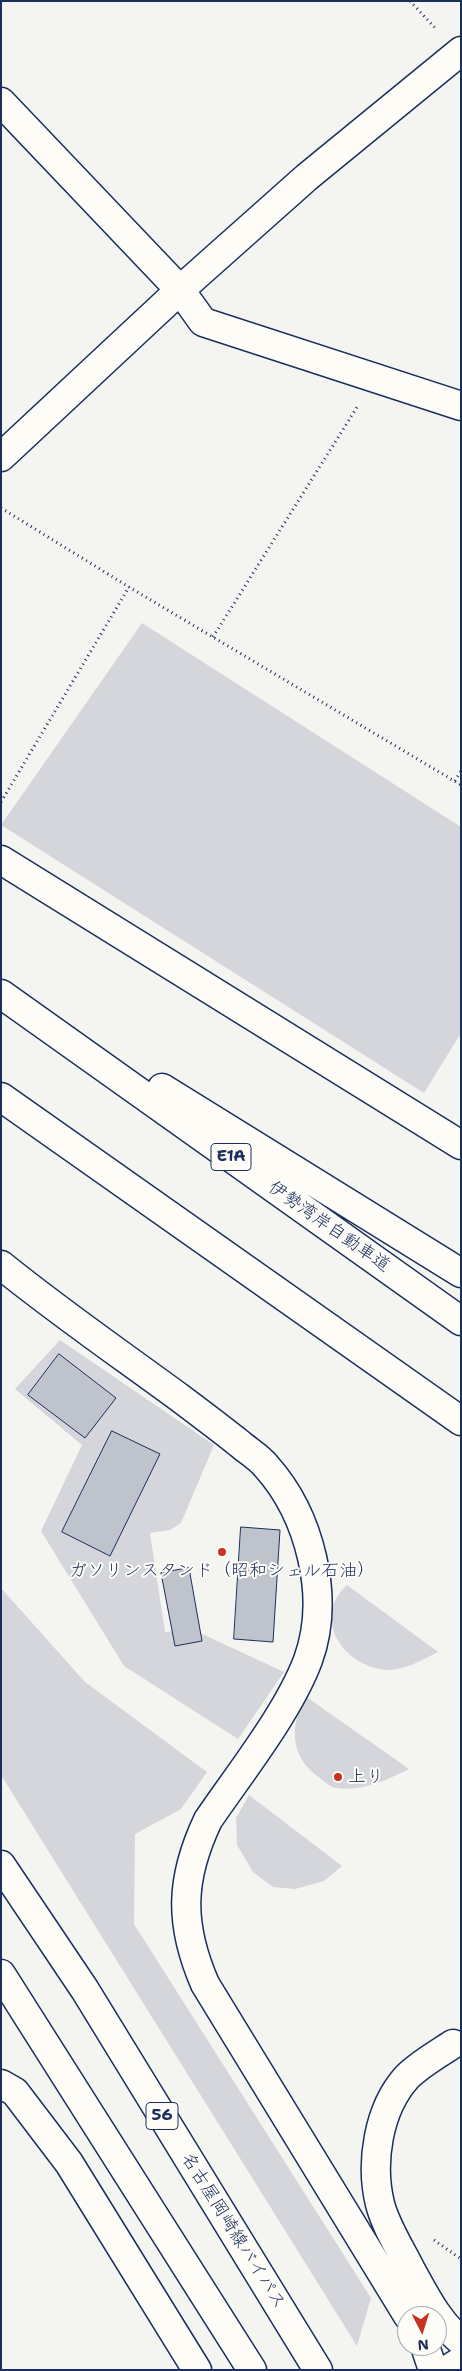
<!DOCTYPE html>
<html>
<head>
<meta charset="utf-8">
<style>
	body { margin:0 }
	#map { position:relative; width:462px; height:2371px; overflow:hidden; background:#f4f4f1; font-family:"Shantell Sans",sans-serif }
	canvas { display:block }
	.frame { position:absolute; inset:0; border:2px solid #1b2f5e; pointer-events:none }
	.north { position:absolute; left:397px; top:2306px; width:50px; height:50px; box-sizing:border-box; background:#fdfcf7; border:1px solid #a3aaba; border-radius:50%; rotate:175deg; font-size:14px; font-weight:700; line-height:20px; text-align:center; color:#1b2f5e }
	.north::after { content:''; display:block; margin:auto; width:18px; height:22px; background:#c8321e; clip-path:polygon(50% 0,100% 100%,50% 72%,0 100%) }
</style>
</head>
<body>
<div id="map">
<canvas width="462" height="2371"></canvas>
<div class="frame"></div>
<div class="north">N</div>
</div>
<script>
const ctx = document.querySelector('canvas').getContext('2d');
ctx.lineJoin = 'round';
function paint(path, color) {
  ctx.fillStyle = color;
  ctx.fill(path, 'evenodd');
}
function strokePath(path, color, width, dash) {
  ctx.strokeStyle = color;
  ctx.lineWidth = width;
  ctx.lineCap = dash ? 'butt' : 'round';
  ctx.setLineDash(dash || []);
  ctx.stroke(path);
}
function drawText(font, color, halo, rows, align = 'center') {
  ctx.font = font + ' "Shantell Sans","Klee One",sans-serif';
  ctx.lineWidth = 4;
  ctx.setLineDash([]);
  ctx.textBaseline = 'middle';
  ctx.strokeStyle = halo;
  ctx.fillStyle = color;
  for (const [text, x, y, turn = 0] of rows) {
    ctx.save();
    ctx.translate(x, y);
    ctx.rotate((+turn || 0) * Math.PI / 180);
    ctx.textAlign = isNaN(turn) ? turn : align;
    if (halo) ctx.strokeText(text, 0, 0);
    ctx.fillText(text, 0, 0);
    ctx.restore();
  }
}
paint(new Path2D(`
	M 142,623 L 461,827 L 461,1033 L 424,1093 L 1,825 Z
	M 60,1340 L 214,1445 L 181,1523 L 170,1530 L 150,1533 L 165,1632 L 189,1630 L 198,1632 L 284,1672 L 238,1739 L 124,1666 L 41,1531 L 82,1445 L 15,1389 Z
	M 347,1585 L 438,1652 C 424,1659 405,1670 388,1670 C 345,1668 310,1619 347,1585 Z
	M 1,1588 L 85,1682 L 207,1772 L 181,1809 L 135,1834 L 134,1924 L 371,2298 L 357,2346 L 1,1775 Z
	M 305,1696 L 409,1769 C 387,1780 362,1792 336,1788 C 330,1787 324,1781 320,1778 C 289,1757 290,1726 305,1696 Z
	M 249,1795 L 342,1866 L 324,1881 L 295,1889 L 273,1887 L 253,1872 L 237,1845 L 236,1818 Z`), '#d4d6db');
const building = new Path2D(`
	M 59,1354 L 116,1398 L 85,1438 L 28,1395 Z
	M 112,1431 L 160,1454 L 110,1556 L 62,1532 Z
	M 241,1527 L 280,1530 L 273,1642 L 234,1639 Z
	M 189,1568 L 202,1641 L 175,1646 L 161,1573 Z`);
paint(building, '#bfc3cc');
strokePath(building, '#1b2f5e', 1);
const minor = new Path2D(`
	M 1,102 L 180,290 L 203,322 L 461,406
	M 1,457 L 180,290 L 307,177 L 461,51
	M 1,860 L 461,1145
	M 1,2084 L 15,2092 L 69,2163 L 197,2370
	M 447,2370 L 461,2361`);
const major = new Path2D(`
	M 1,1865 L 85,1990 L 318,2370
	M 1,1974 L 252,2370`);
const highway = new Path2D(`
	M 1,994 L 461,1321
	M 162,1088 L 461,1273
	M 1,1097 L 461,1421
	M 1,1265 C 59,1312 120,1354 180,1398 C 200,1413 220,1428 240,1444 C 248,1451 259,1457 266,1466 C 310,1515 331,1597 308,1660 C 288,1713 240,1773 208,1820 C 180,1879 179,1924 205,1984 L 408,2316
	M 453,2044 C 438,2054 420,2064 407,2077 C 378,2109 370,2163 380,2204 C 386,2227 400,2248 411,2270 C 425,2295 438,2322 461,2341
	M 425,2346 L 433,2370`);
strokePath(minor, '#1b2f5e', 31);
strokePath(major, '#1b2f5e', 31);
strokePath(highway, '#1b2f5e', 31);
strokePath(new Path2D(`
	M 410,1 L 437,30
	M 1,508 L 129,587 L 461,785
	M 213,637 L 359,404
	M 455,781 L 461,771
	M 1,802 L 129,587
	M 434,2240 L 461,2259`), '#1b2f5e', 3, [1, 4]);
strokePath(minor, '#fdfcf7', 28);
strokePath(major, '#fdfcf7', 28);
strokePath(highway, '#fdfcf7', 28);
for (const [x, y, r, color] of [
	[222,1552,5,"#c8321e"],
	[338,1777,5,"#c8321e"]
]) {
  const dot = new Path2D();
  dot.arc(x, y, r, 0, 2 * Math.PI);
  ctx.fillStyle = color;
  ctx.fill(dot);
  strokePath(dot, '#fdfcf7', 2);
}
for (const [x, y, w] of [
	[231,1157,40],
	[162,2116,32]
]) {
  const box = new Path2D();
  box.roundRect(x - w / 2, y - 13.5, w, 27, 4);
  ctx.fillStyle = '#fdfcf7';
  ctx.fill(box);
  strokePath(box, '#1b2f5e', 1);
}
drawText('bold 16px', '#1b2f5e', null, [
	["E1A",231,1157],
	["56",162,2116]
]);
drawText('18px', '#1b2f5e', '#fdfcf7', [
	["伊勢湾岸自動車道",329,1227,35],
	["名古屋岡崎線バイパス",233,2231,58]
]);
drawText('18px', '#1b2f5e', '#fdfcf7', [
	["ガソリンスタンド（昭和シェル石油）",222,1571],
	["上り",348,1777,"left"]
]);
</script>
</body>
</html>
